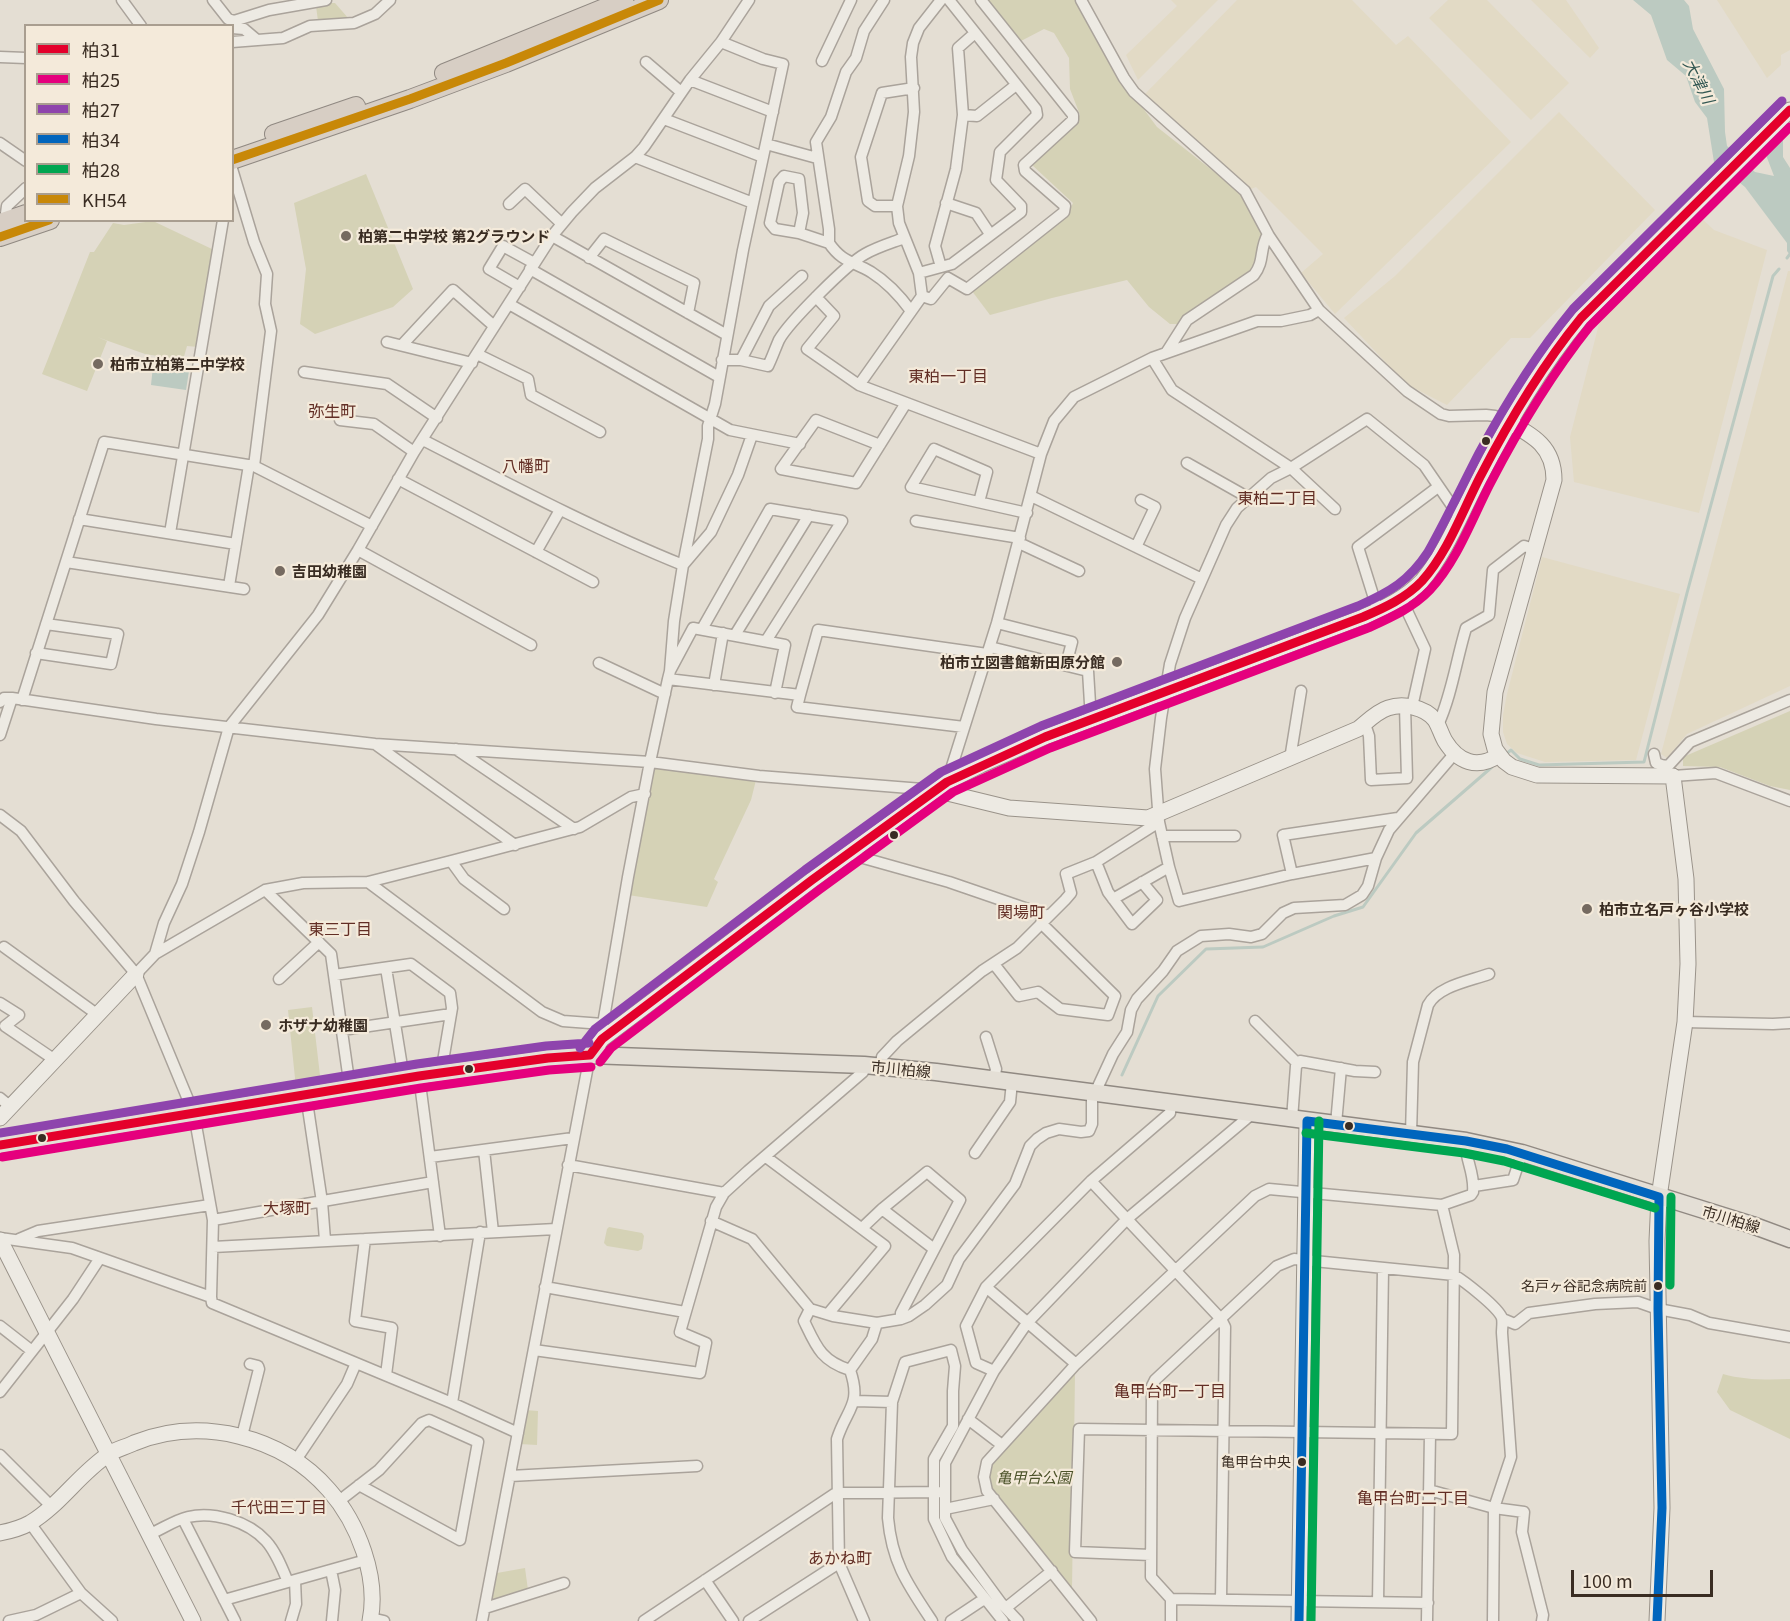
<!DOCTYPE html>
<html>
<head>
<meta charset="utf-8">
<style>
	body { margin:0 }
	#map { position:relative; width:1790px; height:1621px; overflow:hidden; background:#e4ded3; font-family:Georgia,"Noto Sans JP",serif }
	canvas { display:block }
	.legend { position:absolute; left:24px; top:24px; width:210px; height:198px; box-sizing:border-box; background:#f4eada; border:2px solid #a99e90; margin:0; padding:8px 10px; list-style:none; font-size:18px; color:#392c22 }
	.legend li { display:flex; align-items:center; gap:12px; height:30px }
	.legend b { width:30px; border:2px solid #a99e90 }
	.scale { position:absolute; left:1571px; top:1570px; width:142px; height:27px; box-sizing:border-box; border:3px solid #392c22; border-top:0; padding-left:8px; font-size:18px; line-height:21px; white-space:nowrap; color:#392c22; -webkit-text-stroke:4px #f4eada; paint-order:stroke }
</style>
</head>
<body>
<div id="map">
<canvas width="1790" height="1621"></canvas>
<ul class="legend">
<li><b style="height:8px;background:#e4002b"></b>柏31</li>
<li><b style="height:8px;background:#e5007d"></b>柏25</li>
<li><b style="height:8px;background:#8e44ad"></b>柏27</li>
<li><b style="height:8px;background:#0065bd"></b>柏34</li>
<li><b style="height:8px;background:#00a651"></b>柏28</li>
<li><b style="height:8px;background:#c88808"></b>KH54</li>
</ul>
<div class="scale">100 m</div>
</div>
<script>
const ctx = document.querySelector('canvas').getContext('2d');
ctx.lineJoin = 'round';
function paint(path, color) {
  ctx.fillStyle = color;
  ctx.fill(path, 'evenodd');
}
function strokePath(path, color, width, dash) {
  ctx.strokeStyle = color;
  ctx.lineWidth = width;
  ctx.lineCap = dash ? 'butt' : 'round';
  ctx.setLineDash(dash || []);
  ctx.stroke(path);
}
function drawText(font, color, halo, rows, align = 'center') {
  ctx.font = font + ' Georgia,"Noto Sans JP",serif';
  ctx.lineWidth = 4.5;
  ctx.setLineDash([]);
  ctx.textBaseline = 'middle';
  ctx.strokeStyle = halo;
  ctx.fillStyle = color;
  for (const [text, x, y, turn = 0] of rows) {
    ctx.save();
    ctx.translate(x, y);
    ctx.rotate((+turn || 0) * Math.PI / 180);
    ctx.textAlign = isNaN(turn) ? turn : align;
    if (halo) ctx.strokeText(text, 0, 0);
    ctx.fillText(text, 0, 0);
    ctx.restore();
  }
}
paint(new Path2D(`
	M 1171,0 L 1218,0 L 1138,80 L 1126,55 L 1177,6 Z
	M 1237,0 L 1352,0 L 1396,45 L 1408,36 L 1511,142 L 1335,314 L 1301,273 L 1323,254 L 1256,187 L 1251,189 L 1145,94 Z
	M 1448,0 L 1487,0 L 1569,83 L 1531,120 L 1429,18 Z
	M 1531,0 L 1566,0 L 1599,48 L 1590,58 Z
	M 1717,0 L 1790,0 L 1790,50 L 1781,55 L 1781,65 L 1767,78 Z
	M 1559,112 L 1655,210 L 1530,338 L 1511,338 L 1447,405 L 1406,384 L 1344,318 L 1395,276 Z
	M 1699,216 L 1714,230 L 1767,250 L 1699,513 L 1574,482 L 1570,437 L 1600,320 L 1604,312 Z
	M 1788,271 L 1790,271 L 1790,686 L 1687,734 L 1667,758 L 1661,754 Z
	M 1542,557 L 1680,594 L 1636,760 L 1545,762 L 1517,753 L 1507,744 L 1503,732 L 1503,715 L 1507,694 Z`), '#e2dac5');
paint(new Path2D(`
	M 988,0 L 1075,0 L 1108,61 L 1157,127 L 1240,192 L 1263,234 L 1258,262 L 1242,286 L 1189,324 L 1170,324 L 1149,307 L 1127,280 L 1052,298 L 990,315 L 972,291 L 1069,212 L 1073,203 L 1032,165 L 1080,115 L 1070,89 L 1069,58 L 1054,33 L 1044,29 L 1021,41 Z
	M 332,3 L 335,3 L 349,19 L 318,21 L 316,6 Z
	M 366,174 L 413,289 L 393,307 L 315,334 L 300,324 L 306,269 L 294,203 Z
	M 153,221 L 214,250 L 198,347 L 187,346 L 183,360 L 145,354 L 97,337 L 107,341 L 87,391 L 42,374 L 90,252 L 94,252 L 113,223 L 124,225 Z
	M 1790,711 L 1790,790 L 1770,786 L 1720,767 L 1683,766 L 1683,757 Z
	M 651,768 L 756,780 L 751,800 L 714,879 L 718,882 L 707,907 L 628,895 Z
	M 312,1007 L 321,1084 L 296,1088 L 288,1010 Z
	M 609,1227 L 642,1233 L 644,1236 L 642,1249 L 638,1251 L 607,1246 L 604,1243 L 607,1229 Z
	M 1073,1374 L 1075,1374 L 1072,1589 L 994,1492 C 989,1482 987,1474 993,1463 Z
	M 1723,1374 C 1743,1380 1768,1380 1790,1379 L 1790,1439 L 1730,1410 L 1717,1392 Z
	M 525,1410 L 538,1411 L 537,1445 L 519,1444 Z
	M 525,1568 L 528,1590 L 492,1601 L 497,1573 Z`), '#d5d2b6');
paint(new Path2D(`
	M 1633,0 L 1684,0 L 1689,6 L 1693,29 L 1724,89 L 1725,132 L 1727,146 L 1755,172 L 1774,176 L 1766,155 L 1775,142 L 1783,136 L 1783,157 L 1790,168 L 1790,255 L 1787,251 L 1787,243 L 1745,187 L 1714,162 L 1707,118 L 1695,102 L 1686,76 L 1667,60 L 1651,15 Z
	M 153,366 L 189,371 L 186,390 L 151,385 Z`), '#bccac1');
strokePath(new Path2D(`
	M 1787,258 L 1790,254
	M 1506,754 L 1511,750 L 1520,759 L 1539,765 L 1644,762 L 1687,593 L 1773,276 L 1779,269
	M 1122,1075 L 1158,996 L 1206,949 L 1263,947 L 1334,916 L 1363,907 L 1416,833 L 1492,767`), '#bccac1', 3);
const street = new Path2D(`
	M 122,0 L 141,26
	M 213,0 L 228,19 L 234,21 L 269,10 L 326,0
	M 884,0 L 864,31 L 856,58 L 846,72 L 831,117 L 816,142 L 829,229 L 829,243 C 842,262 852,261 871,272 C 887,282 900,296 911,311
	M 1081,0 L 1124,78 L 1134,92 L 1245,191 L 1269,236 L 1319,310 L 1407,391 L 1441,414 L 1449,416 L 1486,415 L 1495,416 L 1508,422
	M 232,28 L 244,29 L 257,40
	M 232,42 L 283,38 L 310,26 L 354,23 L 375,14 L 390,0
	M 0,57 L 26,58
	M 822,61 L 851,0
	M 646,62 L 681,92
	M 690,80 L 773,112
	M 963,115 L 977,116 L 1016,85
	M 664,119 L 763,157
	M 0,143 L 26,161
	M 766,144 L 817,158
	M 635,157 L 753,203
	M 232,169 L 254,242 L 267,274 L 265,304 L 271,331 L 254,466
	M 946,203 L 976,213 L 990,234
	M 509,204 L 525,189 L 562,224
	M 897,206 L 875,206 L 868,201 L 861,157 L 882,93 L 914,88
	M 5,221 L 7,206 L 26,188
	M 799,233 L 803,213 L 799,179 L 784,176 L 779,182 L 770,223 L 775,229 L 799,233 L 829,243
	M 552,236 L 727,335
	M 589,258 L 604,239 L 694,283 L 688,313
	M 941,267 L 935,246 L 956,169 L 963,115 L 958,48 L 975,33
	M 530,269 L 719,377
	M 919,273 L 952,264 L 1021,212 L 1021,206 L 996,180 L 1000,152 L 1037,115 L 1036,109 L 949,0
	M 520,287 L 489,269 L 503,246 L 534,263
	M 922,296 L 931,299 L 948,278 L 967,289 L 1064,212 L 1065,206 L 1025,171 L 1024,165 L 1073,120 L 1073,115 L 981,0
	M 816,297 L 834,316 L 807,349 L 859,385 L 1041,454
	M 509,304 L 730,430 L 800,444
	M 387,342 L 472,363
	M 402,345 L 453,290 L 494,326
	M 1166,353 L 1187,320 L 1254,275 C 1265,261 1259,249 1268,234
	M 477,354 L 528,379 L 531,395 L 600,432
	M 722,360 L 741,360 L 768,366 C 772,358 775,349 779,340 C 789,322 847,264 865,254 C 877,247 891,243 904,238
	M 741,360 L 769,306 L 802,276
	M 304,372 L 387,384 L 437,418
	M 859,385 L 922,296 L 919,273 L 899,223 L 897,206 L 909,156 L 914,112 L 911,57 L 913,43 L 919,28 L 941,0
	M 340,420 L 374,424 L 414,452
	M 423,440 C 509,484 594,529 683,565 L 711,532 L 738,475 L 752,435
	M 880,445 L 816,420 L 781,469 L 856,483 L 906,403
	M 1187,463 L 1249,498
	M 398,479 L 593,582
	M 1031,496 L 1202,579
	M 979,502 L 987,472 L 934,449 L 911,487 L 1027,513
	M 1335,509 L 1291,468 L 1367,419 L 1424,465 L 1459,516
	M 79,519 L 236,544
	M 916,521 L 1020,538
	M 170,533 L 223,220
	M 1019,543 L 1079,571
	M 1136,547 L 1155,507 L 1141,500
	M 358,550 L 531,645
	M 536,552 L 560,510
	M 66,562 L 244,589
	M 229,586 L 249,465
	M 1401,598 L 1425,649 L 1412,707
	M 1378,611 L 1358,547 L 1438,487
	M 997,623 L 1072,642 L 1066,665
	M 702,629 L 770,509 L 842,521 L 766,641
	M 735,635 L 809,515
	M 990,647 L 1088,671 L 1091,720
	M 36,653 L 111,664 L 118,634 L 46,624
	M 599,663 L 665,694
	M 670,671 L 693,628 L 785,645 L 775,693
	M 668,679 L 670,671 L 674,621 L 683,565 L 708,439 L 708,426 L 715,404 L 743,250 L 783,64 L 763,59 L 721,42
	M 714,685 L 723,633
	M 800,695 L 818,630 L 987,654
	M 22,700 L 104,442 L 254,466 L 372,526
	M 0,702 L 4,698 L 12,698 L 156,719 L 375,744 L 650,762 L 668,679 L 800,695 L 797,707 L 964,727
	M 1365,724 L 1369,736 L 1371,780 L 1407,778 L 1405,706
	M 1438,725 C 1452,694 1456,661 1466,628 L 1489,615 L 1493,570 L 1524,546 L 1534,549
	M 0,735 L 12,698
	M 375,744 L 515,845
	M 456,749 L 574,829
	M 1654,754 L 1656,763 L 1664,766 L 1669,765 L 1690,742 L 1790,700
	M 1290,759 L 1301,691
	M 1673,776 L 1716,773 L 1790,801
	M 947,782 L 997,623 L 1041,454 L 1054,421 L 1074,397 L 1152,358 L 1257,321 L 1281,321 L 1310,315 L 1319,310
	M 0,815 L 21,831 L 74,901 L 136,974 L 194,1114 L 213,1220
	M 1162,836 L 1235,836
	M 849,854 L 949,882 L 1048,916
	M 451,861 L 464,879 L 504,909
	M 1096,862 L 1108,892 L 1132,924 L 1157,900 L 1142,882
	M 1169,867 L 1179,901 L 1292,874 L 1376,858
	M 1292,874 L 1283,835 L 1398,818
	M 368,882 L 542,1012 L 563,1021 L 603,1024
	M 265,890 L 331,954 L 350,1088
	M 1113,899 L 1169,867 L 1159,822
	M 4,947 L 98,1015
	M 155,954 L 164,923 L 182,884 L 199,832 L 229,727 L 318,615 L 358,550 L 414,452 L 552,236 L 572,212 L 595,188 L 635,157 L 644,147 L 690,80 L 721,42 L 749,0
	M 994,964 L 1019,996 L 1038,992 L 1060,1009 L 1108,1015 L 1115,996 L 1041,923
	M 386,968 L 404,1079
	M 136,974 L 155,954 L 265,890 L 303,883 L 368,882 L 451,861 L 580,827 L 631,797 L 645,794
	M 334,975 L 411,964 L 450,993 L 452,1008 L 441,1073
	M 279,979 L 319,942
	M 0,1003 L 19,1015 L 5,1026 L 55,1060
	M 1255,1021 L 1298,1064
	M 1685,1022 L 1773,1024 L 1790,1023
	M 342,1030 L 451,1014
	M 986,1037 L 996,1069 L 994,1079
	M 602,1039 L 603,1024 L 628,877 L 650,762 L 759,776 L 935,790
	M 881,1066 L 882,1057 L 897,1041 L 982,971 L 1017,948 L 1065,900 L 1071,893 L 1066,874 L 1096,862 L 1159,822 L 1155,769 L 1161,718 L 1170,664 L 1185,618 L 1226,525 L 1237,508 L 1271,478 L 1291,468 L 1172,390 L 1152,358
	M 419,1076 L 440,1236
	M 1095,1093 L 1113,1054 L 1127,1032 L 1131,1010 L 1137,999 L 1163,971 L 1177,951 L 1201,936 L 1229,934 L 1251,937 L 1262,934 L 1283,913 L 1294,908 L 1345,905 L 1362,895 L 1368,886 L 1376,858 L 1389,830 L 1455,753
	M 306,1095 L 322,1202 L 325,1240
	M 0,1098 L 11,1107
	M 1292,1119 L 1296,1066 L 1300,1061 L 1355,1071 L 1375,1072
	M 1336,1124 L 1341,1068
	M 1411,1134 L 1413,1062 L 1428,1005 C 1438,986 1470,981 1489,974
	M 484,1150 L 493,1232
	M 975,1153 L 1010,1102 L 1012,1082
	M 430,1157 L 573,1138
	M 766,1157 L 885,1246 L 828,1314
	M 568,1165 L 724,1193
	M 1091,1181 L 1221,1319 L 1225,1327 L 1221,1599
	M 1474,1186 L 1513,1180 L 1522,1153
	M 882,1209 L 934,1249
	M 711,1221 L 752,1239 L 810,1309 L 833,1316 L 877,1323 L 901,1319 L 909,1316 L 925,1305 L 947,1285 L 959,1259 L 1015,1184 L 1030,1146 L 1037,1139 L 1046,1133 L 1059,1129 L 1081,1132 L 1089,1131 L 1092,1124 L 1092,1093
	M 862,1228 L 882,1209 L 927,1172 L 960,1200 L 901,1313 L 901,1319
	M 0,1238 L 72,1248 L 211,1297 L 212,1303 L 452,1403 L 518,1433
	M 19,1239 L 38,1231 L 210,1205
	M 365,1239 L 355,1321 L 392,1328 L 386,1375
	M 213,1247 L 556,1229
	M 545,1287 L 685,1312
	M 986,1287 L 1076,1364
	M 211,1297 L 213,1220 L 433,1182
	M 810,1309 L 804,1321 C 816,1346 821,1361 850,1370 L 872,1339 L 877,1323
	M 1503,1319 L 1515,1324 L 1529,1313 L 1595,1304 L 1638,1302 L 1658,1309 L 1690,1315 L 1709,1323 L 1790,1337
	M 0,1326 L 32,1351
	M 534,1350 L 700,1373 L 706,1343 L 680,1332 L 716,1207 L 724,1193 L 748,1171 L 863,1072 L 864,1065
	M 850,1370 C 862,1405 847,1408 837,1439 L 839,1563 L 864,1621
	M 994,1371 L 976,1363 L 966,1326 L 986,1287 L 1091,1181 L 1170,1113 L 1171,1104
	M 0,1392 L 73,1299 L 100,1258
	M 855,1401 L 892,1402
	M 452,1403 L 480,1232
	M 968,1419 L 1002,1445
	M 242,1436 L 259,1369 L 258,1366 L 250,1364
	M 0,1455 L 51,1506
	M 296,1460 L 347,1384 L 356,1363
	M 510,1476 L 697,1466
	M 1429,1490 L 1494,1508 L 1524,1512 L 1522,1532 L 1543,1615 L 1542,1621
	M 339,1501 L 379,1470 L 422,1423 L 429,1420 L 478,1442 L 460,1540 L 359,1485
	M 945,1509 L 994,1499
	M 183,1519 L 235,1621
	M 30,1523 L 81,1593 L 112,1621
	M 150,1534 C 162,1529 175,1520 188,1517 C 213,1511 248,1521 266,1541 C 276,1552 282,1568 288,1582
	M 1151,1555 L 1075,1552 L 1079,1429 L 1452,1434 L 1454,1255 L 1442,1205
	M 331,1570 L 335,1590 L 332,1621
	M 705,1580 L 733,1621
	M 224,1600 L 366,1560
	M 1378,1602 L 1383,1269
	M 1428,1603 L 1171,1599 L 1151,1577 L 1152,1386 L 1155,1380 L 1277,1266 L 1294,1259 L 1454,1275 C 1464,1281 1498,1307 1502,1318 C 1503,1322 1502,1328 1502,1333 L 1511,1457 L 1494,1508 L 1493,1621
	M 1007,1607 L 1052,1571
	M 485,1608 L 564,1583
	M 371,1618 L 384,1621
	M 9,1621 L 36,1615 L 81,1593
	M 291,1621 L 296,1604 L 295,1580
	M 482,1621 L 590,1055
	M 644,1621 L 836,1493 L 941,1492
	M 749,1621 L 839,1563
	M 932,1621 C 908,1585 892,1563 888,1518 L 892,1402 L 905,1362 L 951,1350 L 955,1366 L 953,1391 L 953,1426 L 934,1459 L 934,1519 L 952,1557 L 1003,1621
	M 951,1621 L 984,1599
	M 1018,1621 L 1001,1603 L 962,1550 L 945,1518 L 945,1463 L 994,1371 L 1027,1323 L 1127,1219 L 1252,1114
	M 1091,1621 L 987,1491 L 984,1477 L 987,1462 L 1076,1364 L 1255,1196 L 1269,1189 L 1442,1205 L 1471,1195 L 1473,1192 C 1475,1172 1464,1158 1466,1141
	M 1171,1621 L 1171,1599
	M 1427,1621 L 1430,1434`);
const secondary = new Path2D(`
	M 1508,422 C 1534,436 1554,447 1554,480 L 1495,692 L 1491,734 L 1495,749 L 1504,761 L 1512,767 L 1537,775 L 1673,776 L 1686,879 L 1688,964 L 1685,1022 L 1659,1197 L 1657,1241 L 1662,1508 L 1657,1621
	M 935,790 L 1009,808 L 1148,818 L 1358,729 C 1367,722 1376,712 1388,708 C 1403,703 1425,707 1435,720 C 1439,726 1441,734 1445,741 C 1458,762 1477,770 1499,755
	M 590,1055 L 602,1039 L 683,978 L 812,880 L 947,782 L 981,765 L 1045,737 L 1363,617 C 1384,608 1406,598 1422,581 C 1445,554 1461,513 1478,481 C 1508,423 1539,368 1581,318 L 1790,110
	M 0,1118 L 136,974
	M 0,1240 L 193,1621
	M 0,1533 C 10,1531 21,1528 30,1523 C 60,1505 80,1473 109,1454 C 116,1449 126,1447 134,1443 C 201,1416 282,1436 329,1490 C 358,1523 379,1577 370,1621
	M 1299,1621 L 1307,1121`);
const primary = new Path2D(`
	M 0,1145 L 419,1076 L 548,1058 L 590,1055 L 864,1065 L 936,1072 L 1466,1141 L 1522,1153 L 1752,1225 L 1790,1239`);
const highway = new Path2D(`
	M 444,73 L 624,0
	M 274,134 L 356,106
	M 232,160 L 410,99 L 506,63 L 659,0
	M 0,223 L 26,214
	M 0,237 L 50,220`);
strokePath(street, '#aaa39b', 13);
strokePath(secondary, '#9a938a', 17);
strokePath(primary, '#908982', 19);
strokePath(highway, '#908982', 20);
strokePath(street, '#edeae3', 10);
strokePath(secondary, '#edeae3', 15);
strokePath(primary, '#e4dfd6', 16);
strokePath(highway, '#d7cec4', 18);
strokePath(new Path2D(`
	M 590,1055 L 602,1039 L 812,880 L 947,782 L 1045,737 L 1363,617 C 1384,608 1406,598 1422,581 C 1448,552 1462,512 1480,477 C 1509,421 1541,367 1581,318 L 1790,110
	M 0,1145 L 419,1076 L 548,1058 L 590,1055`), '#e4002b', 9);
strokePath(new Path2D(`
	M 600,1062 L 611,1048 L 819,890 L 953,792 L 1050,748 L 1368,628 C 1390,618 1413,608 1430,590 C 1457,561 1472,519 1490,484 C 1519,428 1551,375 1590,326 L 1790,127
	M 2,1157 L 421,1088 L 549,1070 L 591,1067`), '#e5007d', 9);
strokePath(new Path2D(`
	M 580,1048 L 595,1029 L 805,870 L 941,772 L 1041,726 L 1358,606 C 1390,592 1409,581 1428,552 C 1446,520 1462,486 1479,453 C 1506,403 1536,354 1573,309 L 1782,101
	M 0,1133 L 417,1064 L 546,1046 L 589,1043`), '#8e44ad', 9);
strokePath(new Path2D(`
	M 1307,1121 L 1466,1141 L 1507,1149 L 1659,1197
	M 1299,1621 L 1307,1121
	M 1657,1621 L 1662,1508 L 1658,1309 L 1659,1197`), '#0065bd', 9);
strokePath(new Path2D(`
	M 1306,1133 L 1464,1153 L 1504,1161 L 1655,1208
	M 1670,1285 L 1671,1197
	M 1311,1621 L 1319,1121`), '#00a651', 9);
strokePath(new Path2D(`
	M 232,160 L 410,99 L 506,63 L 659,0
	M 0,237 L 49,220`), '#c88808', 9);
for (const [x, y, r, color] of [
	[346,236,6,"#756a60"],
	[98,364,6,"#756a60"],
	[1486,441,5,"#392c22"],
	[280,571,6,"#756a60"],
	[1117,662,6,"#756a60"],
	[894,835,5,"#392c22"],
	[1587,909,6,"#756a60"],
	[266,1025,6,"#756a60"],
	[469,1069,5,"#392c22"],
	[1349,1126,5,"#392c22"],
	[42,1138,5,"#392c22"],
	[1658,1286,5,"#392c22"],
	[1302,1462,5,"#392c22"]
]) {
  const dot = new Path2D();
  dot.arc(x, y, r, 0, 2 * Math.PI);
  ctx.fillStyle = color;
  ctx.fill(dot);
  strokePath(dot, '#f4eada', 2);
}
drawText('14px', '#392c22', '#f4eada', [
	["名戸ヶ谷記念病院前",1647,1286],
	["亀甲台中央",1291,1462]
], 'right');
drawText('bold 15px', '#392c22', '#f4eada', [
	["柏第二中学校 第2グラウンド",358,236],
	["柏市立柏第二中学校",110,364],
	["吉田幼稚園",292,571],
	["柏市立図書館新田原分館",1105,662,"right"],
	["柏市立名戸ヶ谷小学校",1599,909],
	["ホザナ幼稚園",278,1025]
], 'left');
drawText('15px', '#392c22', '#f4eada', [
	["市川柏線",901,1069,5],
	["市川柏線",1731,1219,17]
]);
drawText('italic 15px', '#4d542b', '#f4eada', [
	["亀甲台公園",1034,1477]
]);
drawText('italic 16px', '#335853', '#f4eada', [
	["大津川",1699,81,63]
]);
drawText('16px', '#622e25', '#f4eada', [
	["東柏一丁目",948,376],
	["弥生町",332,411],
	["八幡町",526,466],
	["東柏二丁目",1277,498],
	["関場町",1021,912],
	["東三丁目",340,929],
	["大塚町",287,1208],
	["亀甲台町一丁目",1170,1391],
	["亀甲台町二丁目",1413,1498],
	["千代田三丁目",279,1507],
	["あかね町",840,1558]
]);
</script>
</body>
</html>
